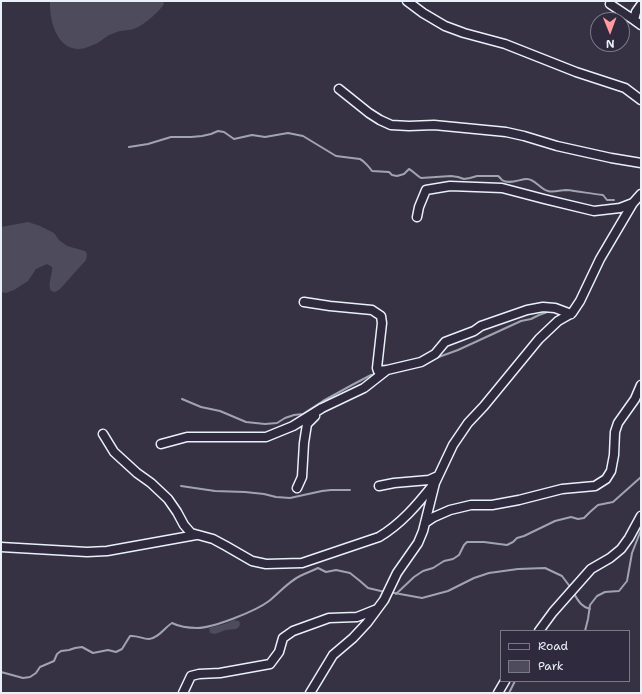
<!DOCTYPE html>
<html>
<head>
<meta charset="utf-8">
<style>
	body { margin:0 }
	#map { position:relative; width:642px; height:694px; overflow:hidden; background:#363244; font-family:"Shantell Sans",sans-serif }
	canvas { display:block }
	.frame { position:absolute; inset:0; border:2px solid #e8f1f8; pointer-events:none }
	.legend { position:absolute; left:500px; top:630px; width:130px; height:52px; box-sizing:border-box; background:#2f2a3d; border:1px solid #797a88; margin:0; padding:5px 7px; list-style:none; font-size:12px; color:#e8f1f8 }
	.legend li { display:flex; align-items:center; gap:8px; height:20px }
	.legend b { width:20px; border:1px solid #797a88 }
	.north { position:absolute; left:590px; top:12px; width:40px; height:40px; box-sizing:border-box; background:#2f2a3d; border:1px solid #797a88; border-radius:50%; rotate:179deg; font-size:11px; font-weight:700; line-height:16px; text-align:center; color:#e8f1f8 }
	.north::after { content:''; display:block; margin:auto; width:14px; height:18px; background:#ff9aa2; clip-path:polygon(50% 0,100% 100%,50% 72%,0 100%) }
</style>
</head>
<body>
<div id="map">
<canvas width="642" height="694"></canvas>
<div class="frame"></div>
<ul class="legend">
<li><b style="height:5px;background:#2f2a3d"></b>Road</li>
<li><b style="height:11px;background:#4d4b5c"></b>Park</li>
</ul>
<div class="north">N</div>
</div>
<script>
const ctx = document.querySelector('canvas').getContext('2d');
ctx.lineJoin = 'round';
function paint(path, color) {
  ctx.fillStyle = color;
  ctx.fill(path, 'evenodd');
}
function strokePath(path, color, width, dash) {
  ctx.strokeStyle = color;
  ctx.lineWidth = width;
  ctx.lineCap = dash ? 'butt' : 'round';
  ctx.setLineDash(dash || []);
  ctx.stroke(path);
}
paint(new Path2D(`
	M 50,1 L 163,1 L 164,4 C 159,12 145,24 136,28 C 132,30 126,30 121,31 C 118,31 115,33 112,34 C 108,35 105,38 102,40 C 97,44 90,46 85,48 C 58,55 49,21 50,1 Z
	M 28,222 L 40,226 L 54,233 L 59,240 L 67,246 L 85,251 L 87,254 L 86,260 L 60,289 L 55,292 L 51,291 C 47,283 53,275 52,267 L 47,264 L 36,269 L 28,281 L 14,290 L 6,293 L 1,292 L 1,227 Z
	M 233,620 L 239,621 L 240,624 L 239,627 L 236,629 L 226,630 L 215,634 L 210,633 L 209,628 C 217,625 226,625 233,620 Z`), '#4d4b5c');
strokePath(new Path2D(`
	M 129,147 L 148,144 L 171,137 L 191,137 L 202,136 L 211,134 L 218,131 L 224,132 L 234,139 L 252,135 L 265,137 L 288,133 L 303,136 L 336,156 L 360,159 C 364,161 370,168 372,171 L 389,172 L 392,175 L 397,176 L 404,174 L 409,169 C 413,171 416,175 421,178 L 451,176 L 458,177 L 464,179 L 470,178 L 477,176 L 498,176 C 500,177 501,179 502,180 C 509,185 520,179 527,179 C 535,179 540,189 548,191 C 554,193 560,190 566,190 C 579,191 591,194 603,195 L 607,200 L 614,200
	M 436,358 L 458,350 L 521,321 L 531,319 L 539,315 L 550,311
	M 182,399 L 201,407 L 220,411 L 246,422 L 265,424 L 277,423 L 285,418 L 294,415 L 303,414 L 323,401 L 352,385 L 371,375 L 376,374
	M 181,486 L 215,491 L 245,492 L 264,494 L 276,497 L 290,498 L 322,491 L 331,490 L 350,490
	M 389,592 L 422,598 L 448,591 L 474,578 L 489,573 L 518,569 L 545,568 L 562,576 L 571,588
	M 573,592 C 578,600 580,606 590,609
	M 396,594 L 414,577 L 423,571 L 433,568 L 444,561 L 453,559 L 459,555 L 464,545 L 467,542 L 484,542 L 507,545 L 513,542 L 517,538 L 524,536 L 555,521 L 571,517 L 578,519 L 584,518 L 590,512 L 598,505 L 613,502 L 641,477
	M 585,631 L 588,619 L 590,605 L 597,596 L 605,592 L 619,591 L 627,581 L 632,553 L 641,530
	M 1,672 L 23,678 L 30,677 L 36,673 L 40,667 L 54,661 L 57,654 L 61,651 L 69,650 L 75,648 L 82,647 L 93,653 L 108,650 L 116,652 L 122,649 L 130,636 C 137,635 142,639 149,639 C 159,638 164,628 172,623 C 180,627 188,628 197,628 C 213,628 256,611 269,601 C 279,593 288,582 300,576 C 306,573 312,571 318,568 L 326,572 L 336,570 L 350,573 L 360,581 L 368,588 L 385,592
	M 509,693 L 515,681`), '#a0a4af', 2);
const street = new Path2D(`
	M 407,1 L 423,13 L 445,26 L 464,33 L 505,44 L 576,72 L 625,88 L 641,100
	M 610,4 L 634,20
	M 641,5 L 636,12 L 634,20 L 641,25
	M 339,89 L 369,113 L 380,120 L 391,125 L 409,126 L 434,125 L 506,132 L 524,136 L 557,146 L 611,158 L 641,163
	M 417,217 L 419,207 L 426,190 L 450,186 L 502,188 L 544,199 L 594,211 L 620,208 L 633,203
	M 304,302 L 330,306 L 372,310 L 381,316 L 382,323 L 377,368 L 378,371 L 387,370 L 421,362 L 435,354 L 445,342 L 474,331 L 481,326 L 527,310 L 543,307 L 555,308 L 571,314
	M 103,434 L 114,452 L 137,473 L 151,483 L 168,499 L 177,512 L 184,525 L 191,533 L 213,539 L 226,546 L 252,561 L 266,564 L 302,563 L 379,537 C 401,524 417,505 433,485
	M 161,444 L 187,437 L 266,437 L 293,426 L 322,408 L 364,388 L 387,370
	M 379,486 L 394,483 L 429,480 L 438,476
	M 297,488 L 302,477 L 304,443 L 307,424 L 315,416
	M 425,523 L 434,517 L 450,510 L 471,505 L 492,505 L 519,500 L 562,489 L 595,486 L 606,479 L 611,471 L 614,455 L 615,432 L 618,423 L 635,399 L 641,385
	M 1,547 L 87,552 L 107,551 L 196,535
	M 539,631 L 553,612 L 591,569 L 610,558 L 621,549 L 629,538 L 641,516
	M 183,693 L 191,676 L 199,674 L 220,673 L 270,664 L 279,652 L 283,638 L 293,631 L 329,618 L 357,617 L 377,609
	M 310,693 L 333,655 L 353,638 L 367,623 L 384,600 L 397,573 L 418,543 L 423,531 L 435,483 L 453,445 L 468,423 L 484,406 L 539,339 L 558,321 L 572,313 L 580,301 L 600,259 L 633,203 L 641,194
	M 498,693 L 505,681`);
strokePath(street, '#e8f1f8', 11);
strokePath(street, '#2f2a3d', 8);
</script>
</body>
</html>
